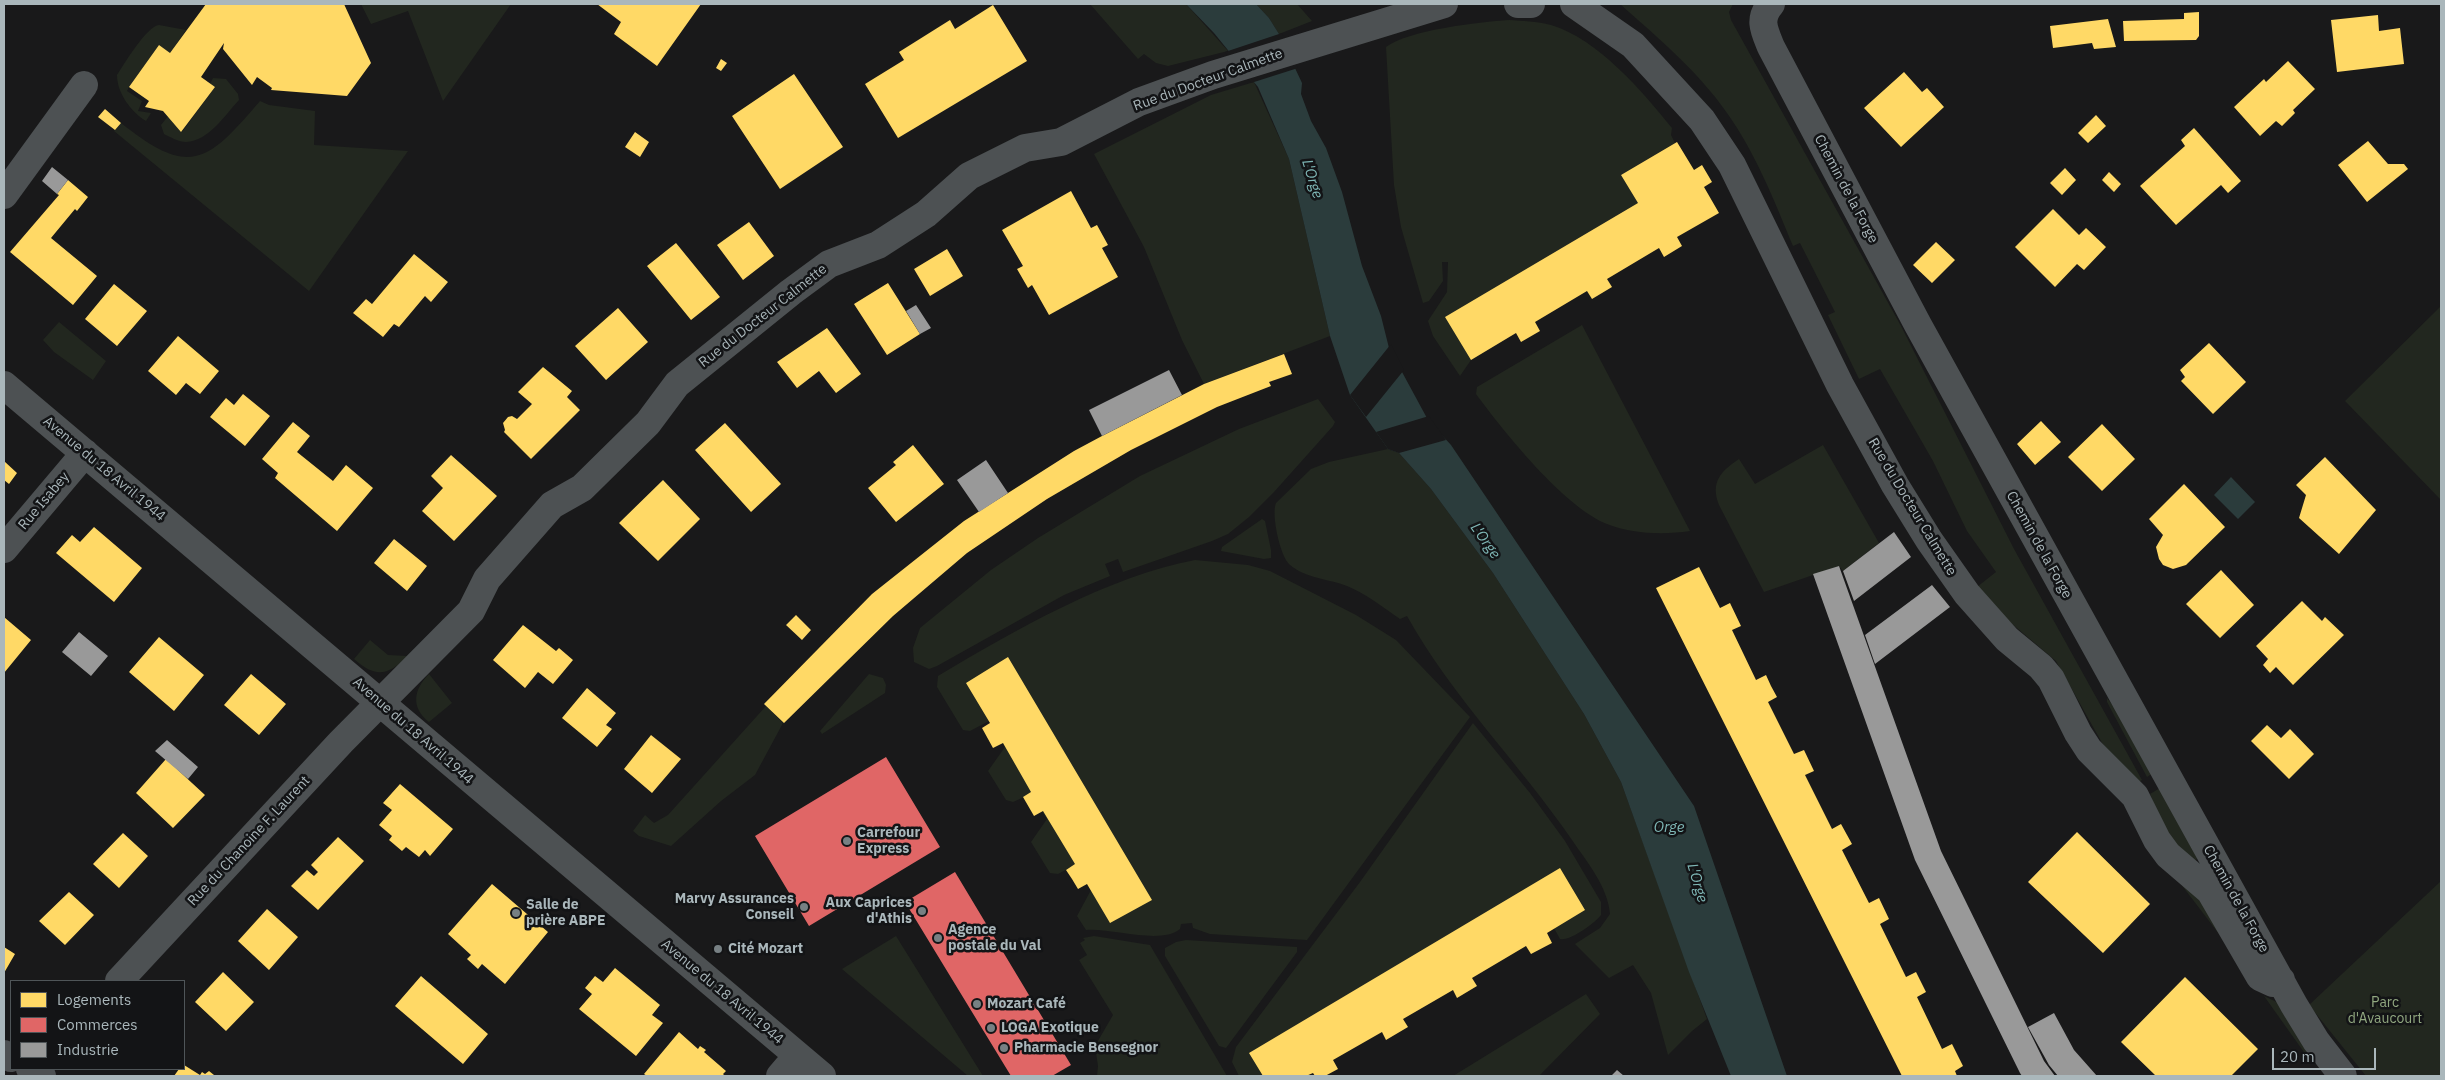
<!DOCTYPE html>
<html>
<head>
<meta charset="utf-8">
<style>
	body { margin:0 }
	#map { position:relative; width:2445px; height:1080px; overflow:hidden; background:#19191a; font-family:"IBM Plex Sans",sans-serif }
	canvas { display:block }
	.frame { position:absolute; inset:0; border:5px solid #aab7bb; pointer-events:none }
	.legend { position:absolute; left:10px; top:980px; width:175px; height:90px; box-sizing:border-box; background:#131416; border:1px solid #4f5558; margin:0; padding:6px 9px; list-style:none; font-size:15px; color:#aab7bb }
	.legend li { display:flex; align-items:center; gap:10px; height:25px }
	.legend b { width:25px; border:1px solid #4f5558 }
	.scale { position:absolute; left:2272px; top:1048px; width:104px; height:22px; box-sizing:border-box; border:2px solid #aab7bb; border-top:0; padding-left:6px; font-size:15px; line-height:18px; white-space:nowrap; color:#aab7bb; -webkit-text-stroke:4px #131416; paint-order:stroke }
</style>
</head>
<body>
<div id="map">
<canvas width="2445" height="1080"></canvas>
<div class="frame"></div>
<ul class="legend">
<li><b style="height:14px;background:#ffd966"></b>Logements</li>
<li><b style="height:14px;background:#e06666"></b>Commerces</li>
<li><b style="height:14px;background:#999"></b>Industrie</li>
</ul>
<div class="scale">20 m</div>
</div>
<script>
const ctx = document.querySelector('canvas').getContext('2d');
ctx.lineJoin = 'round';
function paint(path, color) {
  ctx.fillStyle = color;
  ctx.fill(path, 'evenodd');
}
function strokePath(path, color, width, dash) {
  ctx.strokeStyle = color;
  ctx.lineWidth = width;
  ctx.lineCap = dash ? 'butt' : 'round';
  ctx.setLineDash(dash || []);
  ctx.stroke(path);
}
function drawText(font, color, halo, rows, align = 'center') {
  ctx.font = font + ' "IBM Plex Sans",sans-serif';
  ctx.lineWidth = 5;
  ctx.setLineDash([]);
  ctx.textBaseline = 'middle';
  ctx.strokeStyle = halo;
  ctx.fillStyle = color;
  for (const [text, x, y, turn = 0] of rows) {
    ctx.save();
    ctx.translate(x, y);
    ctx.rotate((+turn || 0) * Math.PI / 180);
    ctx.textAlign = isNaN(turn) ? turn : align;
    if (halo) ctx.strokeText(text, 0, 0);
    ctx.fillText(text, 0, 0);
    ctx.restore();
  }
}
paint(new Path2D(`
	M 361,4 L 511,4 L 443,101 L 408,11 L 371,24 Z
	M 1090,4 L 1186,4 L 1228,51 L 1168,66 L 1156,63 L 1144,54 L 1138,59 Z
	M 1256,4 L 1297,4 L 1312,21 L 1279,34 L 1269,18 Z
	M 1620,4 L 1733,4 L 1729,12 L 1731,20 L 1901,326 L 2014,549 L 2142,780 L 2139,782 L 2110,757 L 2056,661 L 2005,618 L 1977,587 L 1996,572 L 1967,531 L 1933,461 L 1880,369 L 1859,379 L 1828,315 L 1835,312 L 1800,243 L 1793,246 C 1774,200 1756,154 1727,113 C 1698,71 1657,37 1620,4 Z
	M 1509,20 C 1522,21 1537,21 1551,25 C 1598,39 1642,91 1672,128 L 1671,135 L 1675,143 L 1621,175 L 1638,203 L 1446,317 L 1471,360 L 1460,376 L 1433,336 L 1428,321 L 1447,292 L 1448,262 L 1442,262 L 1443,281 L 1429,301 L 1423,303 L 1401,227 L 1394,185 L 1386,47 C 1409,30 1479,22 1509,20 Z
	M 159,25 L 186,30 L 170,53 L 159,45 L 129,87 L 127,91 L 142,101 L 138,111 L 151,113 L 146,121 C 131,112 117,93 117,75 C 124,64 147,26 159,25 Z
	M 213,78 L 226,79 L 238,94 L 239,100 C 225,115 209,141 186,142 C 179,142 170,137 164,134 L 161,125 L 169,115 L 182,132 L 215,87 L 210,84 Z
	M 1254,82 L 1289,159 L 1330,336 L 1204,384 L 1182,340 L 1144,247 L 1094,154 L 1211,95 Z
	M 260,101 L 269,105 L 315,111 L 314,145 L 408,151 L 309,291 L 114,131 L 121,123 C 190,178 207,163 260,101 Z
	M 2441,306 L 2441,500 L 2345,401 Z
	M 59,322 L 106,361 L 93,380 L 54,352 L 43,340 Z
	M 1582,325 L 1690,531 C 1664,535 1632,534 1607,524 C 1564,507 1504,432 1476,394 L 1477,387 Z
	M 1318,399 L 1335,422 L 1333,426 L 1274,492 L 1249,517 L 1228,534 L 1212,541 L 1123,572 L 1118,559 L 1105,564 L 1110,576 L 1064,595 L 937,666 L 929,669 L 914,662 L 913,648 L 920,628 L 991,570 L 1038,538 L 1140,476 L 1239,429 Z
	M 1823,445 L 1879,543 L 1843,571 L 1839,566 L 1764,592 L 1719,505 C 1710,482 1721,471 1739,459 L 1755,484 Z
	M 1388,449 L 1399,453 L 1431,489 L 1493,573 L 1584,714 L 1621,782 L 1707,1019 L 1692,1031 L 1668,1055 L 1651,993 L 1633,965 L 1609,978 L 1575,944 L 1600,928 L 1610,914 C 1608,887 1587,862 1572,840 C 1520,764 1452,697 1407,616 L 1400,619 C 1383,607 1366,594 1347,586 C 1329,579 1305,578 1290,565 C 1280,557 1271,514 1276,503 L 1311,469 L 1329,462 Z
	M 1262,519 L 1265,521 L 1271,550 L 1271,558 L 1264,559 L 1221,551 L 1222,547 Z
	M 1195,560 L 1248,565 L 1270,571 L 1356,615 L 1396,640 L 1470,717 L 1307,940 L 1210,934 L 1193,928 L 1192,923 L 1181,924 L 1180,929 C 1161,945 1113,928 1086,930 L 1077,916 L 1091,890 L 1075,865 L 1058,874 L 1050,873 L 1031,842 L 1047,819 L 1031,794 L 1013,802 L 1006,800 L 988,771 L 1005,747 L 989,721 L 970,731 L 963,730 L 937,687 L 938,676 C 1013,631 1109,576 1195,560 Z
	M 370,640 L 388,655 L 408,656 C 388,676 375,678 354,659 Z
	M 429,674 L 452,703 L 429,722 C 410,707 414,689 429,674 Z
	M 869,674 L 883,678 L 886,685 L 885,693 L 822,734 L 820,731 Z
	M 2107,698 L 2125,721 L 2153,773 L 2147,777 L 2107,702 Z
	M 766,706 L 783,723 L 755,775 L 721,801 L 671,846 L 639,836 L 633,831 L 645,815 L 654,823 L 668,815 Z
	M 1473,723 L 1530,793 L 1565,841 L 1601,902 L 1601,915 C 1595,923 1569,942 1560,939 L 1554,928 L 1306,1076 L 1239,1076 L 1232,1062 L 1236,1047 L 1360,882 Z
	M 2160,788 L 2198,857 L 2196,860 C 2172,852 2158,815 2150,794 Z
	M 2177,879 L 2195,891 L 2224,938 L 2219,934 Z
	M 2441,881 L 2441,1076 L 2366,1076 L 2309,1005 Z
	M 896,936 L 983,1076 L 968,1076 L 842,969 Z
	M 1094,936 L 1150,945 L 1227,1076 L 1097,1076 L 1098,1066 L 1095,1046 L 1113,1015 L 1079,960 L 1087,955 L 1080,943 L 1085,940 L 1083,938 Z
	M 1186,940 L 1297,947 L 1297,952 L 1226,1048 L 1219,1046 L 1165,956 L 1165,948 L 1176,942 Z
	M 1586,994 L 1600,1014 L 1539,1076 L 1453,1076 Z
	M 2264,996 L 2285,1006 L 2306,1039 L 2306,1055 Z`), '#22271f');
paint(new Path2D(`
	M 1186,4 L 1256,4 L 1269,18 L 1279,34 L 1302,83 L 1301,94 L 1311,121 L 1326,148 L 1342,192 L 1362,266 L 1381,316 L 1389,348 L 1428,420 L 1451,445 L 1694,806 L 1787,1076 L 1731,1076 L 1689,972 L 1621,782 L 1584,714 L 1493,573 L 1431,489 L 1399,453 L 1388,449 L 1350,395 L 1330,336 L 1289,159 L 1258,87 L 1214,33 Z
	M 2231,477 L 2255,502 L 2238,519 L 2214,495 Z`), '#2b3c3c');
paint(new Path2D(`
	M 1282,33 L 1298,68 L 1251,83 L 1225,52 Z
	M 1391,344 L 1404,370 L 1366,417 L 1350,395 Z
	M 1429,416 L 1446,440 L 1399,453 L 1388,449 L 1376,432 Z`), '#19191a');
paint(new Path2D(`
	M 206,4 L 344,4 L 371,63 L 347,96 L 271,90 L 272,88 L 257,77 L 252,85 L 223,49 L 224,43 L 201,77 L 215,87 L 181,132 L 163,111 L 145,107 L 149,101 L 129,87 L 159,45 L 170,53 Z
	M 597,4 L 701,4 L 657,66 L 614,34 L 621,22 Z
	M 993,5 L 1027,61 L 898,138 L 865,84 L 904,60 L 899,52 L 950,20 L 955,29 Z
	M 2199,12 L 2199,36 L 2196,40 L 2124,41 L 2123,21 L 2184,19 L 2184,13 Z
	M 2378,15 L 2379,31 L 2400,28 L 2404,64 L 2337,72 L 2331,20 Z
	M 2108,19 L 2116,47 L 2094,49 L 2092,43 L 2053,48 L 2050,26 Z
	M 721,59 L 727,63 L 721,71 L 716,68 Z
	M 2288,61 L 2315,89 L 2293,110 L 2295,113 L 2282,126 L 2276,121 L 2260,136 L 2234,107 L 2264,79 L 2266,82 Z
	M 1904,72 L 1922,92 L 1927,88 L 1944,107 L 1901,147 L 1864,108 Z
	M 794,74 L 843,147 L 780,189 L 732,116 Z
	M 105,109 L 121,123 L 115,130 L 98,117 Z
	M 2096,115 L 2106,126 L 2088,143 L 2078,133 Z
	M 2194,128 L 2241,181 L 2228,193 L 2221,185 L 2176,225 L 2140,186 L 2185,146 L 2181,140 Z
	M 635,132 L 649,142 L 640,157 L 625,147 Z
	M 2368,141 L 2388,164 L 2404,164 L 2408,169 L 2367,202 L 2338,165 Z
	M 1677,142 L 1694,170 L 1702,165 L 1712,182 L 1704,187 L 1719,213 L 1677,237 L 1682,246 L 1664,257 L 1659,248 L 1607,279 L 1612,287 L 1592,299 L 1587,291 L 1535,322 L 1540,331 L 1521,342 L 1516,333 L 1471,360 L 1445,317 L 1638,203 L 1621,175 Z
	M 2065,168 L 2076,180 L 2062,195 L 2050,183 Z
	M 2109,172 L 2121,184 L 2114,192 L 2102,180 Z
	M 68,180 L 88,197 L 77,211 L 75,209 L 51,238 L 97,276 L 73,305 L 10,252 L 59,195 L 57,194 Z
	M 1071,191 L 1091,228 L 1097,225 L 1108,245 L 1102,248 L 1118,277 L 1049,315 L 1032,285 L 1028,288 L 1017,269 L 1023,266 L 1002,230 Z
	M 2053,209 L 2079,235 L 2086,228 L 2106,247 L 2084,270 L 2077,264 L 2055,287 L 2015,247 Z
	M 749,222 L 774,256 L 743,280 L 717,245 Z
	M 1936,242 L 1955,260 L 1932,283 L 1913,265 Z
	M 676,243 L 720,297 L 691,320 L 647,266 Z
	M 947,249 L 963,276 L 930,296 L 914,269 Z
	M 414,254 L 448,282 L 431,302 L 425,296 L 399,327 L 394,324 L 383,337 L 353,313 L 366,299 L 372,304 Z
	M 888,283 L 920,334 L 887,355 L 854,304 Z
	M 114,284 L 147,311 L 117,346 L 85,319 Z
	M 618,308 L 648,342 L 606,380 L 575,346 Z
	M 827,328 L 861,374 L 836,393 L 819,371 L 797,388 L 777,362 Z
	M 178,336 L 219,371 L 200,394 L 186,383 L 176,395 L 148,371 Z
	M 2209,343 L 2246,382 L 2213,414 L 2181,381 L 2185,377 L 2180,370 Z
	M 1284,354 L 1292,374 L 1269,382 L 1271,386 L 1217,407 L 1131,450 L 1047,499 L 967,553 L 893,616 L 784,723 L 764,704 L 872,594 L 964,521 L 1074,451 L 1102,436 L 1204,384 Z
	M 543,367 L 572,391 L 567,397 L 580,410 L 531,459 L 504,432 L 505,430 L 503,423 L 508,417 L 512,416 L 517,419 L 532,404 L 518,392 Z
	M 243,394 L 270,416 L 245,446 L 210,417 L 226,398 L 234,405 Z
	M 2041,421 L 2061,442 L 2035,465 L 2017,444 Z
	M 293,422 L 310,436 L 297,452 L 333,481 L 346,465 L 373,488 L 337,531 L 275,478 L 278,473 L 262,459 Z
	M 725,423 L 781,484 L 751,512 L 695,450 Z
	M 2102,424 L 2135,459 L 2102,491 L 2068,457 Z
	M 913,445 L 944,484 L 896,522 L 868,488 L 896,465 L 893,462 Z
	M 451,455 L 497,496 L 454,541 L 422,511 L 443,488 L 431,476 Z
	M 2325,457 L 2376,510 L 2339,554 L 2299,518 L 2306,495 L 2296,485 Z
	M 4,461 L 17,473 L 9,484 L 4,480 Z
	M 663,480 L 700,519 L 658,561 L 619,523 Z
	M 2184,484 L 2225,527 L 2186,565 L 2173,569 L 2163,565 L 2159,559 L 2156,547 L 2163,535 L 2149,519 Z
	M 94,527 L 142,568 L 114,602 L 56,553 L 72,535 L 80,542 Z
	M 394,539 L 427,566 L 407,591 L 374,563 Z
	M 1699,567 L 1720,608 L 1730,603 L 1741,626 L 1732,630 L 1756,680 L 1766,675 L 1771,686 L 1777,697 L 1768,702 L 1794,754 L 1804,750 L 1814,771 L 1805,775 L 1832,829 L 1841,824 L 1852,844 L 1842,850 L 1869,903 L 1879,898 L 1889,919 L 1880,924 L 1906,977 L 1916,972 L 1926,992 L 1917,997 L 1942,1049 L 1952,1044 L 1963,1066 L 1955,1071 L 1957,1076 L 1902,1076 L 1656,588 Z
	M 2221,570 L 2254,605 L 2220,638 L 2186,604 Z
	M 2302,601 L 2322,621 L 2325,617 L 2344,635 L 2293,685 L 2276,667 L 2270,673 L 2263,665 L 2268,659 L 2256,646 Z
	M 796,615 L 811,630 L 802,640 L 786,625 Z
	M 4,617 L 31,640 L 4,673 Z
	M 523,625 L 556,651 L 559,648 L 573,660 L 553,684 L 538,672 L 525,688 L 493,660 Z
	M 159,637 L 204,675 L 174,711 L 129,672 Z
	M 1008,657 L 1152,900 L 1110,923 L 1087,884 L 1078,889 L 1072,879 L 1066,870 L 1075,864 L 1043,811 L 1034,816 L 1023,797 L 1031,792 L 1003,743 L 993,748 L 982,728 L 990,723 L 966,683 Z
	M 251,674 L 286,704 L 259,735 L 224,705 Z
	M 587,688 L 616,713 L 606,725 L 612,729 L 597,747 L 562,718 Z
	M 2267,725 L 2281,738 L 2290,729 L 2314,754 L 2289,779 L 2251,741 Z
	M 651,735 L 681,759 L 652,793 L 624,769 Z
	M 166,759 L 205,795 L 173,828 L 136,793 Z
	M 400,784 L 453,829 L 430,856 L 425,850 L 419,857 L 406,847 L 402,851 L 389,840 L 392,836 L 379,825 L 392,810 L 383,803 Z
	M 2077,832 L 2150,904 L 2103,953 L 2028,882 Z
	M 123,833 L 148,856 L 119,888 L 93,864 Z
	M 338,837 L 364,861 L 318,910 L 291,886 L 307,870 L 314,876 L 318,872 L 311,865 Z
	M 1560,868 L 1585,910 L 1547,933 L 1552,943 L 1531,954 L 1526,946 L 1472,978 L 1477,986 L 1457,998 L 1453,990 L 1403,1019 L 1408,1027 L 1386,1040 L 1382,1032 L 1333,1060 L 1338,1069 L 1325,1076 L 1315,1076 L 1313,1073 L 1306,1076 L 1263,1076 L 1249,1053 Z
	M 492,884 L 548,932 L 505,984 L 482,964 L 478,969 L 467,959 L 471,955 L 448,934 Z
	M 69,892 L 94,915 L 65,945 L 39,921 Z
	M 267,909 L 298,937 L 269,970 L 238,941 Z
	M 4,947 L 15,954 L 4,973 Z
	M 615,968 L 660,1005 L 652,1015 L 663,1023 L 636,1056 L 579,1009 L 592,994 L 585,988 L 595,976 L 603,982 Z
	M 223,972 L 254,1002 L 226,1031 L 195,1002 Z
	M 421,976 L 488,1034 L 463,1064 L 395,1006 Z
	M 2185,977 L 2258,1049 L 2231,1076 L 2156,1076 L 2121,1042 Z
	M 679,1032 L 698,1049 L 700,1046 L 706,1050 L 704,1052 L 726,1071 L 723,1074 L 725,1076 L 647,1076 L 644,1074 Z
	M 184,1065 L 200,1075 L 202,1072 L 205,1074 L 209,1071 L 214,1075 L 213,1076 L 174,1076 L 179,1069 L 184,1069 Z`), '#ffd966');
paint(new Path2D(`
	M 886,757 L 940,847 L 809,926 L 755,836 Z
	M 955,872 L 1071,1065 L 1052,1076 L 1011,1076 L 905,902 Z`), '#e06666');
paint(new Path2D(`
	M 52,167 L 68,180 L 57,194 L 42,181 Z
	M 916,305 L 931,328 L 920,334 L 906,311 Z
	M 1169,370 L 1182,395 L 1102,436 L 1089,410 Z
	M 986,460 L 1008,493 L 979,512 L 957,480 Z
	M 1894,532 L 1911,557 L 1854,601 L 1843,571 Z
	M 1839,566 L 1941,851 L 2044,1061 L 2055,1076 L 2022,1076 L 2020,1073 L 1915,860 L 1813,574 Z
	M 1932,585 L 1950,607 L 1875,664 L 1865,635 Z
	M 79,632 L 108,656 L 91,676 L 62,652 Z
	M 167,740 L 198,767 L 188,779 L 155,751 Z
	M 2054,1013 L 2074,1050 L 2097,1076 L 2058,1076 L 2049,1065 L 2028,1027 Z
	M 1617,1070 L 1624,1076 L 1611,1076 Z`), '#999');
strokePath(new Path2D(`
	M 1518,4 L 1531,4
	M 1574,4 L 1633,45 L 1702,120 L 1732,165 L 1840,385 L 1895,485 L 1929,540 L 1967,594 L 2007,639 L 2041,667 L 2051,679 L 2078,733 L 2089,750 L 2135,796 L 2157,840 L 2168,855 L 2210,891 L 2260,977 L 2273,983 L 2281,980
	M 1771,4 C 1758,19 1764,30 1771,47 L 1918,325 L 2294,1005 L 2316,1041 L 2343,1076
	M 4,195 L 84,85
	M 4,385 L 822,1076
	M 4,549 L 85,453
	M 119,981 L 341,742 L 471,611 L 487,579 L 552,505 L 582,488 L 648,423 L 677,384 L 791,292 L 829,264 L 878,245 L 926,214 L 969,176 L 1025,148 L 1061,142 L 1139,102 L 1213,75 L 1444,4
	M 4,1054 L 11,1058
	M 30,1069 L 42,1076
	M 780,1076 L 797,1056`), '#4d5153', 28);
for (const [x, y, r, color] of [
	[847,841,5,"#778083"],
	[804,907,5,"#778083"],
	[922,911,5,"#778083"],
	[516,913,5,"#778083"],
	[938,938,5,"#778083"],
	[718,949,5,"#778083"],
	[977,1004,5,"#778083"],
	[991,1028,5,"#778083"],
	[1004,1048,5,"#778083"]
]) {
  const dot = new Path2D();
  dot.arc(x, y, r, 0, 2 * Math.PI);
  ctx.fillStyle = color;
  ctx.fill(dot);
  strokePath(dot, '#131416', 2);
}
drawText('14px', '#aab7bb', '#131416', [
	["Rue du Docteur Calmette",1208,80,-20],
	["Chemin de la Forge",1846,189,62],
	["Rue du Docteur Calmette",763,316,-38],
	["Avenue du 18 Avril 1944",104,469,40],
	["Rue Isabey",44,501,-50],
	["Rue du Docteur Calmette",1912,507,59],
	["Chemin de la Forge",2039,545,61],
	["Avenue du 18 Avril 1944",413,731,41],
	["Rue du Chanoine F. Laurent",249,841,-47],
	["Chemin de la Forge",2236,899,61],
	["Avenue du 18 Avril 1944",722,992,40]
]);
drawText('bold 14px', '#aab7bb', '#131416', [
	["Carrefour",857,833],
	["Express",857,849],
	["Marvy Assurances",794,899,"right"],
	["Conseil",794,915,"right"],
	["Aux Caprices",912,903,"right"],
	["d'Athis",912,919,"right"],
	["Salle de",526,905],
	["prière ABPE",526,921],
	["Agence",948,930],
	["postale du Val",948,946],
	["Cité Mozart",728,949],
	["Mozart Café",987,1004],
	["LOGA Exotique",1001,1028],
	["Pharmacie Bensegnor",1014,1048]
], 'left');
drawText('14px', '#91a780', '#131416', [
	["Parc",2385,1003],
	["d'Avaucourt",2385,1019]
]);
drawText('italic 15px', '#7fb7b6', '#131416', [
	["L'Orge",1312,179,73],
	["L'Orge",1485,541,55],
	["Orge",1669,828],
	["L'Orge",1697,883,74]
]);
</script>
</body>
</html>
